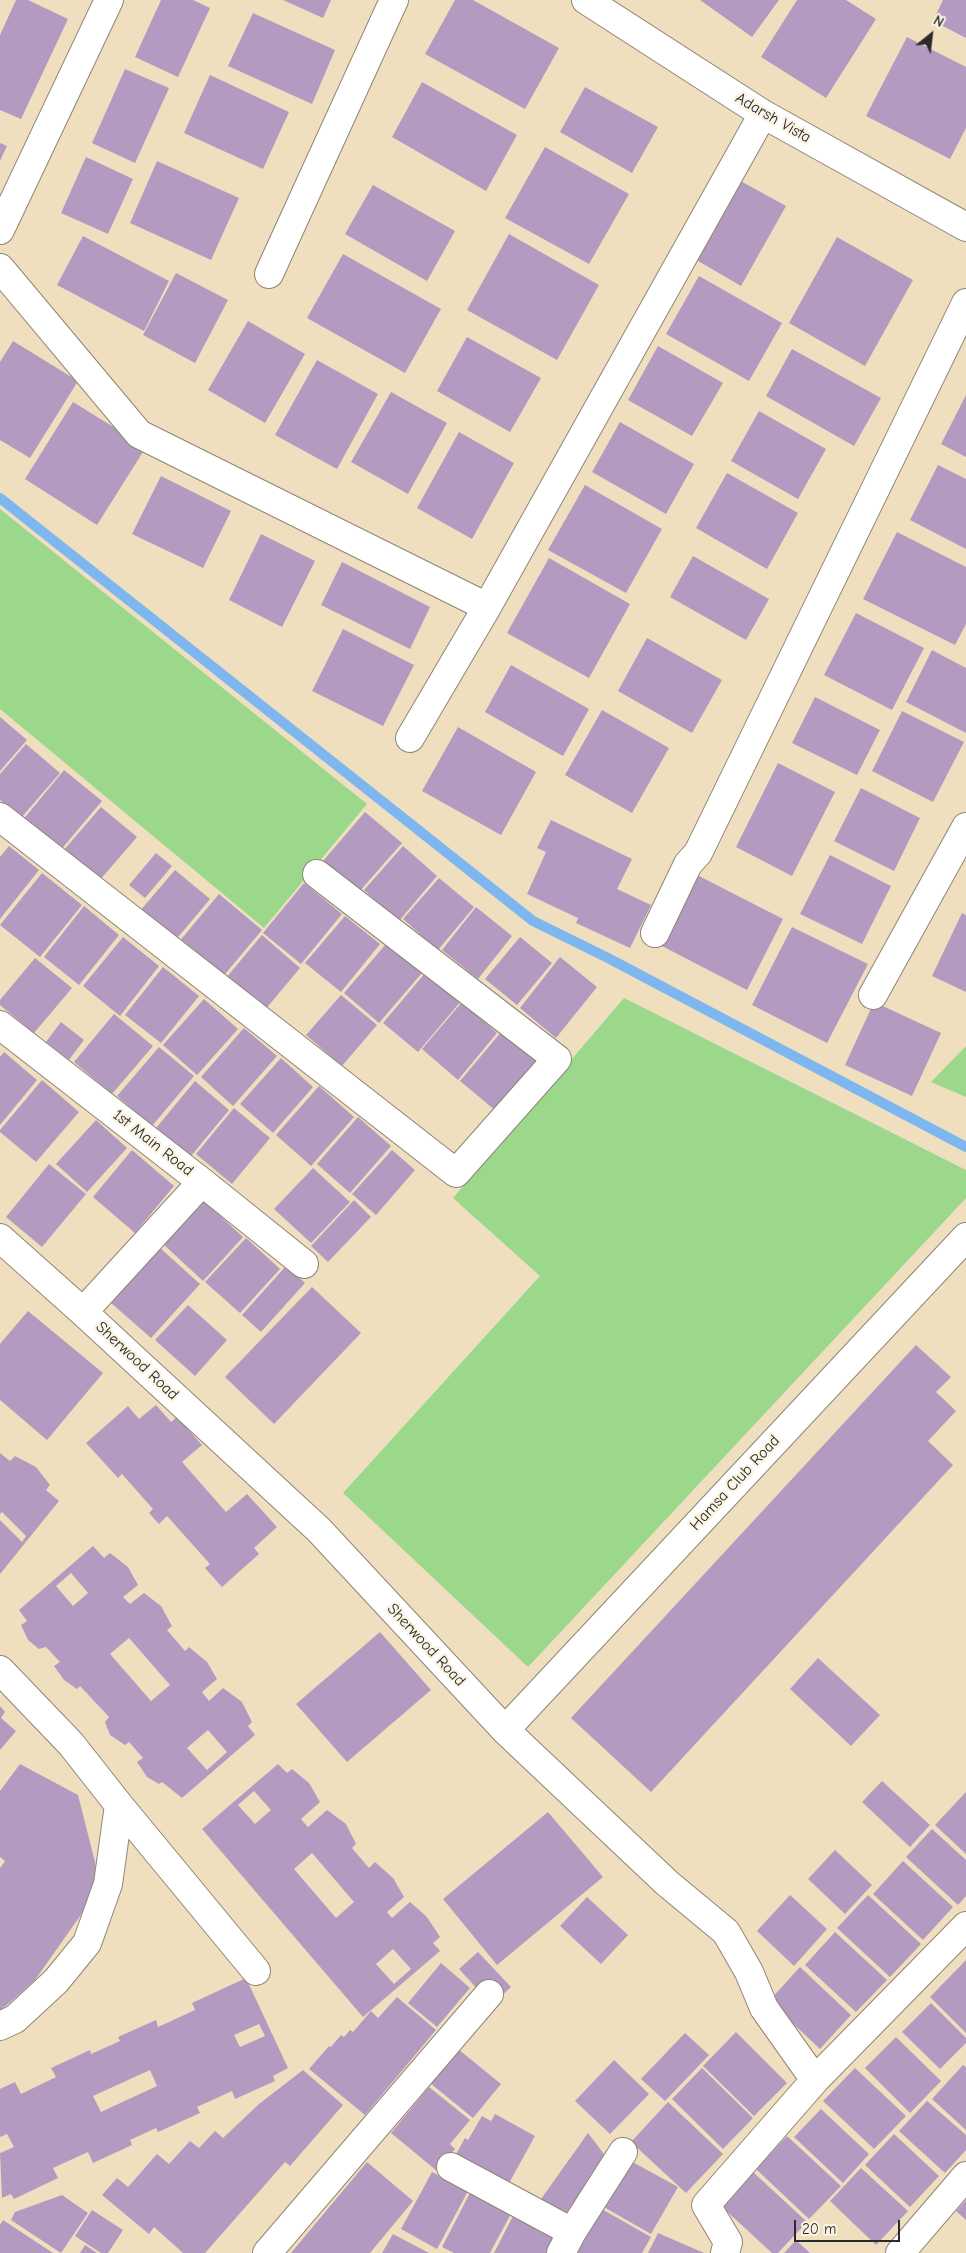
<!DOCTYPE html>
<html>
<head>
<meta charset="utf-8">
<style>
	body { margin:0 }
	#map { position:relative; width:966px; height:2253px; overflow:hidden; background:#f0dfbf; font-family:"Comic Neue",sans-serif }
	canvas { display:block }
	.north { position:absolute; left:906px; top:10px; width:50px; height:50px; -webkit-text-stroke:4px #fcf5e5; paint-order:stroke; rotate:29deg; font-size:14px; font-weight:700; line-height:20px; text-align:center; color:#2b2b2b }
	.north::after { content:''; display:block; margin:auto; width:18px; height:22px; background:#2b2b2b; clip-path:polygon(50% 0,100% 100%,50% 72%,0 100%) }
	.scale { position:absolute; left:794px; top:2220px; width:106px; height:22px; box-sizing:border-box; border:2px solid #2b2b2b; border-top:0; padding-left:6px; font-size:15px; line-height:18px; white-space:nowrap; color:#2b2b2b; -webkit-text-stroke:4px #fcf5e5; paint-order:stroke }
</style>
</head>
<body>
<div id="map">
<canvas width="966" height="2253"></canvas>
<div class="north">N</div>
<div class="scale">20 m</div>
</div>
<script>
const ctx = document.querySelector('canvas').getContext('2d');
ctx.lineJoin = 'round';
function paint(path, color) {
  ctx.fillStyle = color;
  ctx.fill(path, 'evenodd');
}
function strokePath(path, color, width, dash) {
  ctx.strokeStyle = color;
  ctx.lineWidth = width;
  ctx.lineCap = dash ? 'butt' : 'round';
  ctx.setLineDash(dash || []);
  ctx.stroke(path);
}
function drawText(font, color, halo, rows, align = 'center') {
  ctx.font = font + ' "Comic Neue",sans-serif';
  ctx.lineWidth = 5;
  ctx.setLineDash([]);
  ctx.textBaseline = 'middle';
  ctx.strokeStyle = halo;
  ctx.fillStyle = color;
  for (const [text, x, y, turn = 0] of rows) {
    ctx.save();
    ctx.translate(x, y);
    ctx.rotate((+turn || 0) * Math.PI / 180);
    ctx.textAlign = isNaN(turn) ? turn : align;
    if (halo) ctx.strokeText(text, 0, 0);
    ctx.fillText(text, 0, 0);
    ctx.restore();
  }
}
paint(new Path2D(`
	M 0,509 L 367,804 L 264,928 L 0,709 Z
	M 624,998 L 966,1170 L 966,1198 L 528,1667 L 343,1493 L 540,1276 L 453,1198 Z
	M 966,1046 L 966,1097 L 931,1082 Z`), '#9bd88c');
strokePath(new Path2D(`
	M 0,498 L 533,921 L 608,958 L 966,1147`), '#7eb7ef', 10);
paint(new Path2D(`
	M 16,0 L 28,0 L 68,19 L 21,119 L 0,110 L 0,35 Z
	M 161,0 L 193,0 L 210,8 L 178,77 L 135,57 Z
	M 283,0 L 331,0 L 323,18 Z
	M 455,0 L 473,0 L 559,48 L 525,109 L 425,54 Z
	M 700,0 L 779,0 L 752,37 Z
	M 797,0 L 846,0 L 876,19 L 826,98 L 761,57 Z
	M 943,0 L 966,0 L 966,38 L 933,21 Z
	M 253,13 L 335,50 L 312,104 L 228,66 Z
	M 907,37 L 966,67 L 966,128 L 950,159 L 866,116 Z
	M 125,69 L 169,88 L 135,163 L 92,143 Z
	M 210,75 L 289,112 L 263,169 L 184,133 Z
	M 422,82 L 517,135 L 486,191 L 392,137 Z
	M 585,87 L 658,127 L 632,173 L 560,132 Z
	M 0,143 L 7,146 L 0,161 Z
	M 545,147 L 629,194 L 589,264 L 505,218 Z
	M 86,157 L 133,179 L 108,234 L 61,213 Z
	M 157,161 L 239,198 L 211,260 L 130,223 Z
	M 737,179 L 786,206 L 741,286 L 693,258 Z
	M 373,185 L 455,231 L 427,281 L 345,234 Z
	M 509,234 L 599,285 L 557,360 L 467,310 Z
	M 83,236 L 169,281 L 144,331 L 57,285 Z
	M 837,237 L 913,280 L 865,366 L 789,323 Z
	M 343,254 L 441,309 L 405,373 L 307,318 Z
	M 176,273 L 228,300 L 195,363 L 143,335 Z
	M 699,276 L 782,323 L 749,381 L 666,334 Z
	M 248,321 L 305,354 L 265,423 L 208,390 Z
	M 467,337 L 541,378 L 510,432 L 437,391 Z
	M 13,341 L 78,381 L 30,458 L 0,440 L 0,362 Z
	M 658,346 L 723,383 L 692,436 L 628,400 Z
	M 792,349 L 881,398 L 854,446 L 766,396 Z
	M 317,360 L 378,394 L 337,469 L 275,435 Z
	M 391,392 L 447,423 L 408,494 L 351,462 Z
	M 966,395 L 966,457 L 941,444 Z
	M 73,402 L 146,447 L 97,525 L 25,479 Z
	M 759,411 L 826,449 L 798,499 L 731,461 Z
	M 620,422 L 694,464 L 666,514 L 592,472 Z
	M 459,432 L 514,463 L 472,539 L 417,508 Z
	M 938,465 L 966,479 L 966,549 L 910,520 Z
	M 727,473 L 798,513 L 767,569 L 696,528 Z
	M 161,476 L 231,511 L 203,568 L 132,534 Z
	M 585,485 L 662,529 L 626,593 L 548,550 Z
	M 897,532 L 966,567 L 966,624 L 955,645 L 863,599 Z
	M 261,534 L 315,561 L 282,627 L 229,600 Z
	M 693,556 L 769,599 L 746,640 L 670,597 Z
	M 549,558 L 630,604 L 589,678 L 507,633 Z
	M 342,562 L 430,607 L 410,649 L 321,605 Z
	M 856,613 L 924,648 L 892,710 L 824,675 Z
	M 343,629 L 414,665 L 383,726 L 312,691 Z
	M 647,638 L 722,680 L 692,733 L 618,691 Z
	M 932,650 L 966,668 L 966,733 L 906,702 Z
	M 511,665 L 589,709 L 563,756 L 485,712 Z
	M 815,697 L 880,730 L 857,775 L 792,743 Z
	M 602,710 L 669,748 L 632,813 L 565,775 Z
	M 902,711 L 964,742 L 933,802 L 872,771 Z
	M 0,717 L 27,740 L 0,771 Z
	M 458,727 L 536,772 L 501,835 L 422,791 Z
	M 26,744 L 60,773 L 21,818 L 0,800 L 0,774 Z
	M 778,763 L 835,792 L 792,876 L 736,847 Z
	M 64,770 L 102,801 L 59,852 L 22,821 Z
	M 861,788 L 920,818 L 894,871 L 834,841 Z
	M 101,807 L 137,837 L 99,881 L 63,851 Z
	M 365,812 L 402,843 L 359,892 L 323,861 Z
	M 551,820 L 632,859 L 617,889 L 651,905 L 630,948 L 576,923 L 578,918 L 527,894 L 546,852 L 537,848 Z
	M 9,846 L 39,870 L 0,919 L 0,857 Z
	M 403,846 L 437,876 L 399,921 L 364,890 Z
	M 156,853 L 172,866 L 145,898 L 129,885 Z
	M 830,855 L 891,886 L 862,944 L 800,914 Z
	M 175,870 L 210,899 L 174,942 L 139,912 Z
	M 42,873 L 82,905 L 40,957 L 0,925 Z
	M 697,875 L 783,919 L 747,990 L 662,946 Z
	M 439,878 L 474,907 L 438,950 L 403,919 Z
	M 304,883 L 342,914 L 301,964 L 263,933 Z
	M 219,894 L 262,930 L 221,979 L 178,943 Z
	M 84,906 L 119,935 L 79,985 L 44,957 Z
	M 476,907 L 512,936 L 478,979 L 442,950 Z
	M 962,913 L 966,915 L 966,992 L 932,976 Z
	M 345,916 L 380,944 L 341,992 L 305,963 Z
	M 792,927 L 868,964 L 827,1043 L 752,1005 Z
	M 262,935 L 300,968 L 264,1011 L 225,979 Z
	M 123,937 L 159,966 L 120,1016 L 83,986 Z
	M 520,937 L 552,963 L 517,1005 L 485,979 Z
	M 387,943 L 422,973 L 379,1023 L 344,993 Z
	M 560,957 L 597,987 L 556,1038 L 520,1008 Z
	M 35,958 L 72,988 L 34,1033 L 0,1005 L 0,1000 Z
	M 163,967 L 199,996 L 161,1043 L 125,1015 Z
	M 426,972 L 461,1001 L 418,1052 L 383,1023 Z
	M 341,995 L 377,1025 L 342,1066 L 306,1035 Z
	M 204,999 L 238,1029 L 197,1075 L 163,1045 Z
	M 462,1002 L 497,1033 L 458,1080 L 422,1049 Z
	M 874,1002 L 941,1033 L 912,1096 L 845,1065 Z
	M 114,1014 L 153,1046 L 112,1094 L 74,1062 Z
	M 61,1022 L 84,1040 L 69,1060 L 46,1042 Z
	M 244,1028 L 277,1056 L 233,1106 L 201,1077 Z
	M 502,1031 L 538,1061 L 496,1111 L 460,1081 Z
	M 159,1047 L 194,1076 L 152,1126 L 117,1096 Z
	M 4,1052 L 37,1080 L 0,1125 L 0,1057 Z
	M 281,1058 L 313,1087 L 273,1133 L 240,1104 Z
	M 42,1080 L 79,1112 L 36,1162 L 0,1132 L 0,1130 Z
	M 195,1081 L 229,1110 L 191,1156 L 156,1128 Z
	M 319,1086 L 354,1117 L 311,1166 L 276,1135 Z
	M 234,1108 L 270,1138 L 232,1184 L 196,1154 Z
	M 358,1117 L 391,1146 L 350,1193 L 317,1164 Z
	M 96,1120 L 127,1148 L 87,1192 L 56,1164 Z
	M 132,1150 L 174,1186 L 135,1233 L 93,1197 Z
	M 392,1150 L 415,1170 L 376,1215 L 352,1194 Z
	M 49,1164 L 86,1194 L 42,1247 L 6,1217 Z
	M 313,1168 L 350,1202 L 311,1243 L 274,1209 Z
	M 202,1199 L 243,1237 L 203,1281 L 162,1243 Z
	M 354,1200 L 371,1217 L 328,1262 L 311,1246 Z
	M 246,1238 L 280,1269 L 240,1313 L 205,1282 Z
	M 159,1247 L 200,1284 L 151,1338 L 110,1302 Z
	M 286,1266 L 305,1283 L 261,1332 L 242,1315 Z
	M 312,1287 L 361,1333 L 274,1424 L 225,1377 Z
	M 188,1305 L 227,1340 L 195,1376 L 155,1340 Z
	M 28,1311 L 103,1373 L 47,1440 L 0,1400 L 0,1344 Z
	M 916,1345 L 951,1377 L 936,1392 L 956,1411 L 928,1441 L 953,1465 L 651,1792 L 571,1718 Z
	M 156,1405 L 171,1422 L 177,1417 L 202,1445 L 182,1462 L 226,1512 L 247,1494 L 277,1527 L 254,1548 L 259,1554 L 222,1587 L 205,1568 L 210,1564 L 167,1516 L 159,1524 L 149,1513 L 153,1509 L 122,1474 L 118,1478 L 86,1443 L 128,1406 L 139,1419 Z
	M 0,1453 L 10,1461 L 15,1456 L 36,1467 L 50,1485 L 46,1490 L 59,1501 L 0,1574 L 0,1520 L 22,1542 L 26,1536 L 2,1512 L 0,1514 Z
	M 93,1546 L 104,1558 L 110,1553 L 128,1567 L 138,1585 L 123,1597 L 130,1604 L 144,1593 L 161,1606 L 172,1626 L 167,1630 L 185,1651 L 189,1647 L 207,1662 L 217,1679 L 202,1692 L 209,1701 L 223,1688 L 242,1702 L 252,1722 L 248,1726 L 255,1735 L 182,1798 L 162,1782 L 159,1784 L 147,1777 L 137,1762 L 143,1758 L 129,1742 L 125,1745 L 110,1735 L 105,1722 L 109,1717 L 80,1686 L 77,1689 L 64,1680 L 54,1666 L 60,1662 L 46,1647 L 39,1649 L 28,1640 L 21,1625 L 27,1621 L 19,1610 ZM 71,1573 L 88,1593 L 73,1606 L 56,1586 ZM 129,1638 L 170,1685 L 151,1701 L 110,1654 ZM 208,1730 L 227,1752 L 207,1770 L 187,1748 Z
	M 380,1632 L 431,1690 L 347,1762 L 296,1704 Z
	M 818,1658 L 880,1715 L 851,1746 L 790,1689 Z
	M 0,1706 L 5,1712 L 1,1718 L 16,1731 L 0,1750 Z
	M 20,1764 L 78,1795 L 95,1862 L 97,1892 L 35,1980 L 0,2011 L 0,1868 L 5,1861 L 0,1857 L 0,1791 Z
	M 278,1764 L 287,1773 L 292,1769 L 309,1783 L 320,1802 L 301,1819 L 308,1827 L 327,1810 L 346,1824 L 356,1844 L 352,1848 L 369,1868 L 375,1862 L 393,1878 L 404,1897 L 387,1912 L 392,1918 L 410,1902 L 427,1917 L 440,1937 L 433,1943 L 440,1951 L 363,2017 L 202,1829 ZM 254,1791 L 271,1810 L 255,1824 L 238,1805 ZM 312,1853 L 354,1902 L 336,1918 L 294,1869 ZM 393,1949 L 411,1969 L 394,1984 L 376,1964 Z
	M 882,1781 L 930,1825 L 910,1847 L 862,1802 Z
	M 966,1792 L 966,1854 L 935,1825 Z
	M 548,1812 L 603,1877 L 497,1965 L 443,1899 Z
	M 932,1829 L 966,1860 L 966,1896 L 958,1905 L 906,1857 Z
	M 835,1850 L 872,1885 L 845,1914 L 808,1879 Z
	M 903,1861 L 953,1907 L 923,1940 L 873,1894 Z
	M 790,1895 L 827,1929 L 794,1966 L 757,1931 Z
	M 868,1895 L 921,1944 L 890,1977 L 837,1928 Z
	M 587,1897 L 628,1935 L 601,1964 L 560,1926 Z
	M 835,1932 L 887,1980 L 856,2012 L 805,1965 Z
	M 478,1952 L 511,1987 L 492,2005 L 459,1969 Z
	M 966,1960 L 966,2033 L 930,1997 Z
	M 441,1963 L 470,1988 L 437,2027 L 408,2003 Z
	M 800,1967 L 851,2015 L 820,2049 L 769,2001 Z
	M 246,1978 L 288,2068 L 273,2076 L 275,2081 L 235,2099 L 232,2091 L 197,2107 L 200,2113 L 158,2132 L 156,2128 L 130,2140 L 132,2145 L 93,2163 L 88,2152 L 53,2168 L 58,2178 L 14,2199 L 11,2194 L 2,2198 L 0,2153 L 14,2147 L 7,2134 L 0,2137 L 0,2089 L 15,2082 L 21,2094 L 56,2077 L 51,2068 L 90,2050 L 91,2054 L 120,2041 L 118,2037 L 156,2020 L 158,2027 L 195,2010 L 192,2003 ZM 259,2024 L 265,2036 L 240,2047 L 234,2035 ZM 150,2070 L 157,2086 L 101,2112 L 93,2096 Z
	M 397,1997 L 436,2030 L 365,2115 L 309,2069 L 329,2046 L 331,2047 L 341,2035 L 344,2037 L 350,2030 L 353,2032 L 371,2011 L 378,2018 Z
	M 931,2003 L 966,2038 L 966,2043 L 940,2069 L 902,2032 Z
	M 736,2032 L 787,2083 L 754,2116 L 703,2066 Z
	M 685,2033 L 709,2055 L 665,2101 L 641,2079 Z
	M 896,2037 L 941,2081 L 910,2113 L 865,2068 Z
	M 458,2049 L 501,2084 L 473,2118 L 430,2083 Z
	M 614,2060 L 649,2094 L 610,2134 L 575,2101 Z
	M 963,2065 L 966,2067 L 966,2130 L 932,2099 Z
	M 702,2068 L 753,2118 L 723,2149 L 672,2099 Z
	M 855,2068 L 906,2116 L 874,2149 L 823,2101 Z
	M 303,2070 L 343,2105 L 290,2166 L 285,2162 L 205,2253 L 183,2253 L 154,2227 L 149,2234 L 102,2195 L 117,2178 L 128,2187 L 157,2154 L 169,2164 L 190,2141 L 199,2148 L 215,2131 L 223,2138 L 259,2104 Z
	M 429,2087 L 470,2120 L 450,2144 L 455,2149 L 437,2171 L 391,2133 Z
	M 927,2101 L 966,2135 L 966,2150 L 945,2173 L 899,2131 Z
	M 668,2102 L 723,2154 L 686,2193 L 631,2142 Z
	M 821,2109 L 869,2154 L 843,2183 L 794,2137 Z
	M 495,2114 L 535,2136 L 508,2185 L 455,2156 L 465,2138 L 468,2140 L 482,2116 L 491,2121 Z
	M 588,2133 L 610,2162 L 572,2219 L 541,2199 Z
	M 894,2134 L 939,2176 L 910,2207 L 865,2165 Z
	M 787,2136 L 841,2186 L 809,2219 L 756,2169 Z
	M 629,2160 L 678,2187 L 651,2234 L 602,2206 Z
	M 367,2162 L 413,2201 L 370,2253 L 291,2253 Z
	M 861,2168 L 908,2211 L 876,2245 L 830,2201 Z
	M 432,2172 L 468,2191 L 437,2249 L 401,2229 Z
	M 753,2172 L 807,2222 L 778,2253 L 772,2253 L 721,2206 Z
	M 471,2191 L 512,2212 L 490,2253 L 454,2253 L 442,2247 Z
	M 62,2195 L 88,2213 L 61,2253 L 11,2220 L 15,2212 Z
	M 966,2200 L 966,2220 L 956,2211 Z
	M 598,2207 L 651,2237 L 642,2253 L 579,2253 L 574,2251 Z
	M 92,2210 L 123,2230 L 108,2253 L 101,2253 L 75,2236 Z
	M 515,2212 L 556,2235 L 547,2253 L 494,2253 Z
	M 3,2220 L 53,2253 L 0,2253 L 0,2225 Z
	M 658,2233 L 704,2253 L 648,2253 Z
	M 393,2234 L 429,2253 L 382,2253 Z
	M 796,2240 L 810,2253 L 784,2253 Z
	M 85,2245 L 97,2253 L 80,2253 Z`), '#b39ac1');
const street = new Path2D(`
	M 586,0 L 763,114 L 966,227
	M 0,230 L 109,0
	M 0,268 L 139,434 L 487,607
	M 269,274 L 394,0
	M 410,738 L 487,607 L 763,114
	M 0,817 L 456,1173 L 557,1059 L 317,874
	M 655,933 L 688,864 L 698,853 L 966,303
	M 873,995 L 966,827
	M 0,1025 L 202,1182 L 304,1264
	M 0,1238 L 83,1312 L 319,1530 L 505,1730 L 667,1883 L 726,1932 L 749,1972 L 764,2008 L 815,2080
	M 83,1312 L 202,1182
	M 0,1670 L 71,1744 L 119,1805 L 256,1971
	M 505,1730 L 966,1237
	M 0,2026 L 15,2019 L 56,1981 L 87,1943 L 108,1884 L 119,1805
	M 451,2167 L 572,2232
	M 267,2253 L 489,1994
	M 561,2253 L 572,2232 L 623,2152
	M 725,2253 L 728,2242 L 706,2205 L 815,2080 L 966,1926
	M 900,2253 L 966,2176`);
strokePath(street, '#8e8575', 30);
strokePath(street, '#fff', 28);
drawText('16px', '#2b2b2b', '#fcf5e5', [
	["Adarsh Vista",773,118,30],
	["1st Main Road",153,1143,38],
	["Sherwood Road",137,1361,43],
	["Hamsa Club Road",735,1483,-47],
	["Sherwood Road",426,1645,47]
]);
</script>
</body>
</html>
